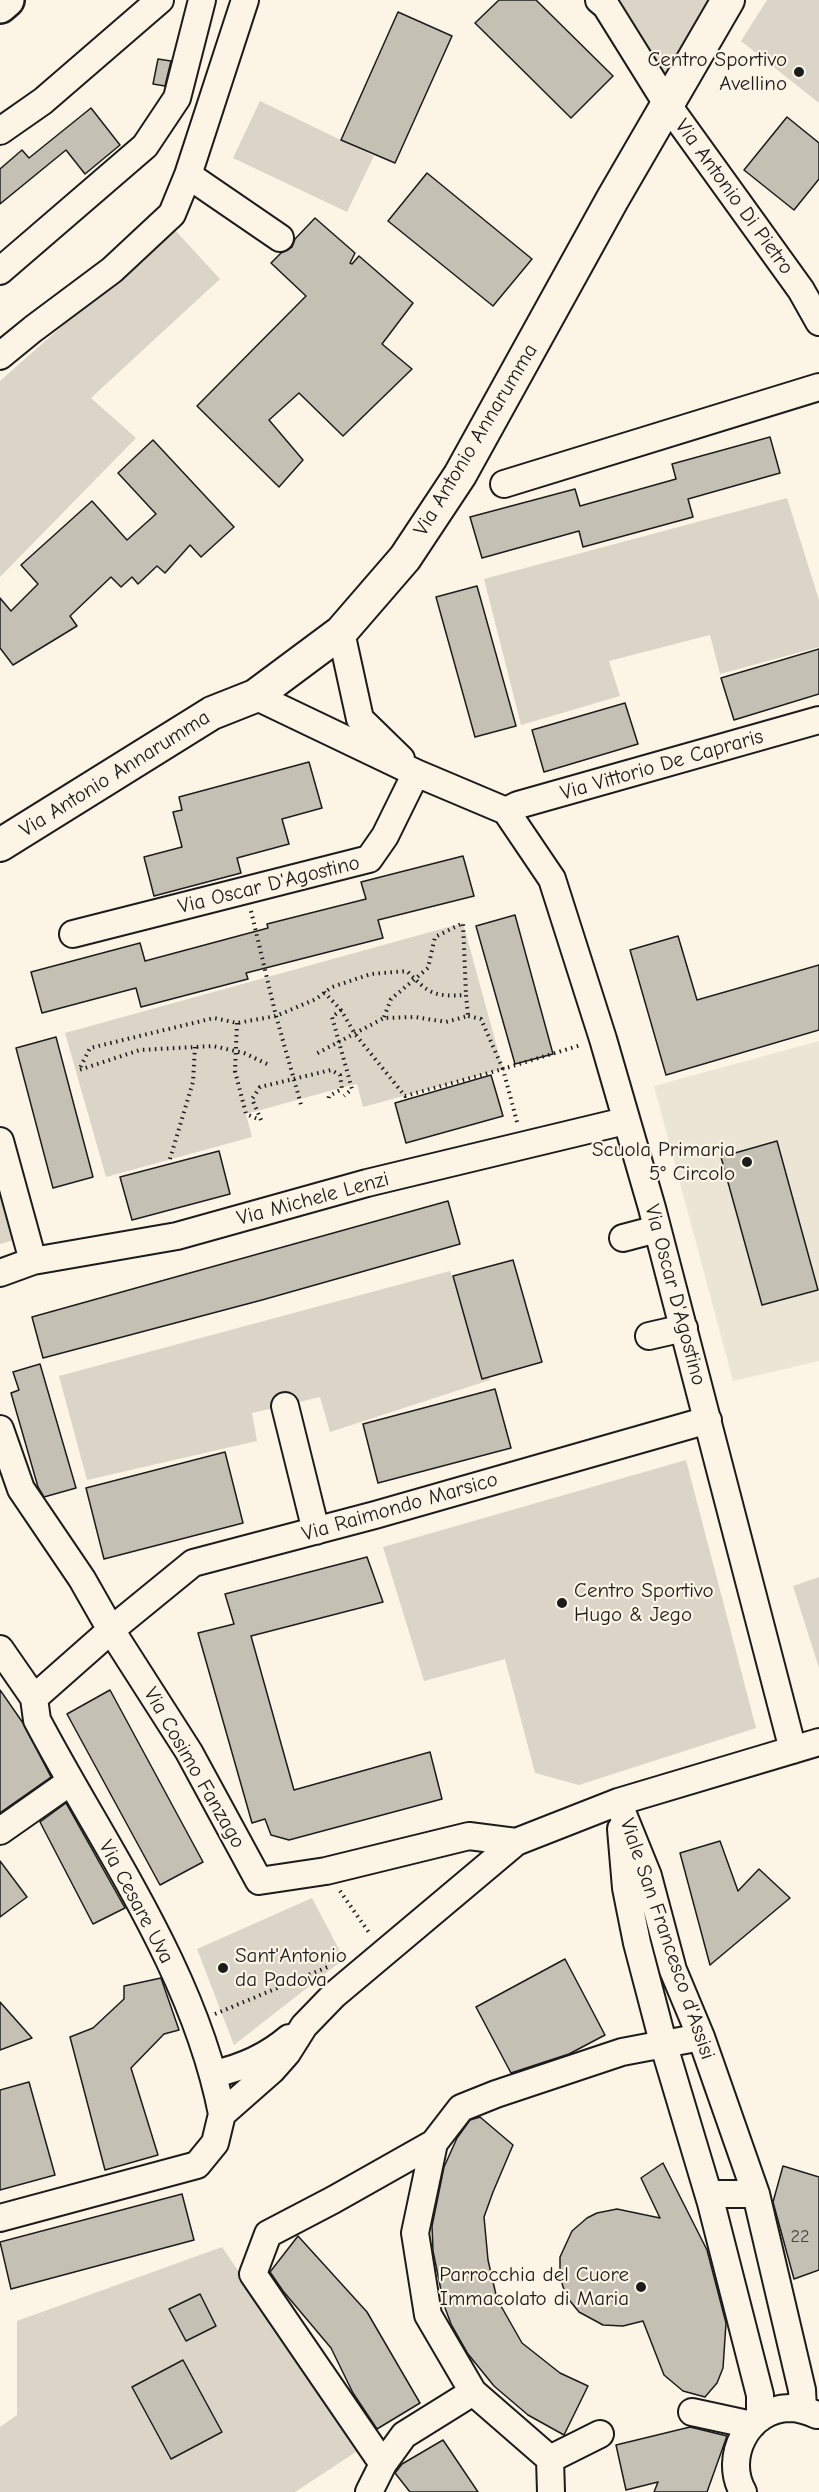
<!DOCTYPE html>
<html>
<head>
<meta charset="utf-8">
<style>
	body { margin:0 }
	canvas { display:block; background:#fcf5e5 }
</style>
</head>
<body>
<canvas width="819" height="2492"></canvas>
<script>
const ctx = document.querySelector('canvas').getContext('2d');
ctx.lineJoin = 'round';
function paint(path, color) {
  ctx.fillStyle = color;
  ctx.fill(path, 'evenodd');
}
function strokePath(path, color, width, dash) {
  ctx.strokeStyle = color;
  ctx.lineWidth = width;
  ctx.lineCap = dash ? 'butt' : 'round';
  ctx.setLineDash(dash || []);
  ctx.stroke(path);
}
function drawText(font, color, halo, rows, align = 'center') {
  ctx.font = font + ' "Comic Neue",sans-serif';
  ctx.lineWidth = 4.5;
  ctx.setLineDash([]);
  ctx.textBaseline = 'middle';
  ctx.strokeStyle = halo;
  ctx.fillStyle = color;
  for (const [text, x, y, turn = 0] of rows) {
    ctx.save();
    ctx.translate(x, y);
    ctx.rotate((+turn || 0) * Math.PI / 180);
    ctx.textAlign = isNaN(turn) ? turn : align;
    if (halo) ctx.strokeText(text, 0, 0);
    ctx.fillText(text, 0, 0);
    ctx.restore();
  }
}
paint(new Path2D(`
	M 819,1041 L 819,1361 L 733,1381 L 654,1086 Z`), '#ebe5d6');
paint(new Path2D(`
	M 620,0 L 712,0 L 666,78 Z
	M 767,0 L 819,0 L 819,103 L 741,41 Z
	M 260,101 L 374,156 L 347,212 L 233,158 Z
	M 173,228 L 220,279 L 91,398 L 136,438 L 0,577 L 0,381 Z
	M 787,498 L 819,600 L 819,647 L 720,674 L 710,635 L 609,661 L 620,696 L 521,725 L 484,579 Z
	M 463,923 L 503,1069 L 363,1107 L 357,1084 L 344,1087 L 246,1114 L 252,1137 L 106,1177 L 65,1033 Z
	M 0,1176 L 19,1239 L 0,1244 Z
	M 450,1271 L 490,1380 L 330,1432 L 320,1397 L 252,1413 L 257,1441 L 87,1480 L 59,1376 Z
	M 686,1460 L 756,1728 L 579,1785 L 535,1773 L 505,1659 L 424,1681 L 383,1547 Z
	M 819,1577 L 819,1668 L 793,1586 Z
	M 312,1898 L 344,1959 L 234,2045 L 197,1949 Z
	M 222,2247 L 359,2450 L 295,2492 L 0,2492 L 0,2427 L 17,2415 L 17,2321 Z`), '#dbd5c8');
const building = new Path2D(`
	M 499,0 L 536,0 L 613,76 L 571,118 L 475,23 Z
	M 398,12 L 452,36 L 395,163 L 341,140 Z
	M 158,59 L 171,61 L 165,86 L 153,84 Z
	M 91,108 L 120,145 L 85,174 L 66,150 L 0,204 L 0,169 L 22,150 L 29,158 Z
	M 787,117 L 819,143 L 819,179 L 794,210 L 744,170 Z
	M 427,173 L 532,259 L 493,306 L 388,221 Z
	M 315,218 L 355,253 L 350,263 L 352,264 L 359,256 L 413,303 L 382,344 L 412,369 L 343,436 L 299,393 L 269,420 L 303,460 L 279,487 L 197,406 L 306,296 L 271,263 L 281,253 L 292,247 L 295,239 Z
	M 770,437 L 780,473 L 688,499 L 693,517 L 583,547 L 579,531 L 482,558 L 470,517 L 575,489 L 580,506 L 676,479 L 672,464 Z
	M 153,440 L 234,527 L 201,557 L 190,545 L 165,573 L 157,566 L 138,584 L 132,577 L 121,587 L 111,577 L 70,616 L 77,626 L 13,665 L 0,648 L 0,598 L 11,611 L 38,584 L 21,565 L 92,501 L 127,540 L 156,514 L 118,473 Z
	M 477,586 L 516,726 L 475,737 L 436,597 Z
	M 819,649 L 819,694 L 734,720 L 721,678 Z
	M 625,703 L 638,744 L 544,772 L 532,730 Z
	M 309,762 L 322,808 L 282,819 L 289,844 L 237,858 L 241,873 L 154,896 L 144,857 L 182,847 L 173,812 L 182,810 L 179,797 Z
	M 463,856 L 474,896 L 378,920 L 383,938 L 246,973 L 248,979 L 141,1007 L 136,988 L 42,1013 L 31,972 L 140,943 L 145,961 L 268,928 L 267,924 L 366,899 L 361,882 Z
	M 515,915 L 553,1054 L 515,1064 L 476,926 Z
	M 678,936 L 697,1000 L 819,965 L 819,1030 L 666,1075 L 630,950 Z
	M 56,1037 L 93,1177 L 53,1188 L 16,1048 Z
	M 491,1075 L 503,1116 L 406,1143 L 395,1103 Z
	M 777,1141 L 818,1290 L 762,1305 L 721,1157 Z
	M 219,1151 L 230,1194 L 132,1220 L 120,1177 Z
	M 448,1201 L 460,1244 L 262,1300 L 43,1358 L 32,1317 Z
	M 513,1260 L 542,1362 L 482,1379 L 453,1276 Z
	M 40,1364 L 76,1488 L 44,1497 L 38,1487 L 11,1393 L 19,1390 L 13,1372 Z
	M 495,1389 L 511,1448 L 378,1483 L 363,1424 Z
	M 225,1452 L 243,1523 L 104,1559 L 86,1488 Z
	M 367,1557 L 383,1602 L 251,1636 L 294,1790 L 430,1752 L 442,1799 L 289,1840 L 271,1835 L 265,1819 L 252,1823 L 198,1633 L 234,1624 L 225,1594 Z
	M 0,1690 L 23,1723 L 51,1777 L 0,1813 Z
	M 110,1690 L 203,1862 L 160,1885 L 67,1714 Z
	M 66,1803 L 125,1908 L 93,1924 L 40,1822 Z
	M 720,1841 L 738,1891 L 759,1869 L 790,1898 L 710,1965 L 680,1853 Z
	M 0,1861 L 27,1897 L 0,1917 Z
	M 565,1959 L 605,2035 L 569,2054 L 511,2073 L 476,2007 Z
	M 161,1978 L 179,2030 L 164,2034 L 131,2068 L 158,2155 L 105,2170 L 70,2037 L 93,2028 L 124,1999 L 124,1986 Z
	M 0,2002 L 32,2038 L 0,2050 Z
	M 29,2082 L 55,2175 L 0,2190 L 0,2090 Z
	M 480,2117 L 513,2145 L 493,2192 L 484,2217 L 488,2260 L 497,2299 L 522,2343 L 560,2373 L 588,2386 L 564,2435 L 528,2415 L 494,2386 L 468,2354 L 451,2324 L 444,2305 L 433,2251 L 432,2226 L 444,2167 L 457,2138 L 470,2120 Z
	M 663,2163 L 707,2250 L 726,2323 L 723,2368 L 717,2383 L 705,2397 L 683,2391 L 664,2375 L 643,2321 L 623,2326 L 603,2325 L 579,2312 L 566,2296 L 560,2277 L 560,2257 L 572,2231 L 587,2218 L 597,2213 L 617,2209 L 660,2218 L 641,2178 Z
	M 783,2166 L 819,2177 L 819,2270 L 794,2279 L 773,2202 Z
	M 182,2194 L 194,2240 L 11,2289 L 0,2242 Z
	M 298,2236 L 367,2312 L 420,2403 L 377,2429 L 353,2393 L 331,2348 L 283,2291 L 270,2272 Z
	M 200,2294 L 216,2326 L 186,2341 L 169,2309 Z
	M 183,2360 L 222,2432 L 171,2459 L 132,2387 Z
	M 690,2427 L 727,2436 L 707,2492 L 654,2492 L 658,2482 L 626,2490 L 616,2445 Z
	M 443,2440 L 478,2492 L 410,2492 L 395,2473 L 402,2464 Z`);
paint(building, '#c4c0b3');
strokePath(building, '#1c1c1c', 1.5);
const minor = new Path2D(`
	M 599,0 L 606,6 L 667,104 L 801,290 L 819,322
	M 0,131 L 43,101 L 160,0
	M 188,175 L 280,238
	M 0,271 L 145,146 L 177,98 L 202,0
	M 0,356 L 33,329 L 112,270 L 172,214 L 188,175 L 245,0
	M 504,484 L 819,387
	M 341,632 L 360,719 L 401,759
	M 255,696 L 416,773 L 506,811 L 552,879 L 603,1039 L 652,1208 L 793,1750
	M 506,811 L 518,805 L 819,720
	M 73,934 L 369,859 L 385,836 L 416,773
	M 0,1141 L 33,1261
	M 623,1238 L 657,1229
	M 0,1273 L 33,1261 L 177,1236 L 367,1183 L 625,1121
	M 649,1336 L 684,1328
	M 285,1406 L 316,1531
	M 0,1429 L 21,1489 L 82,1579 L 111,1630 L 189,1752 L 259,1881 L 326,1871 L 469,1836 L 516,1842
	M 0,1649 L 34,1698
	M 618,1802 L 648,1876 L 673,1970 L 701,2037 L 756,2194 L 802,2390 L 803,2409
	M 621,1829 L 626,1888 L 637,1943 L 664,2046 L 711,2203 L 760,2395 L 760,2418
	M 0,1831 L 70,1782
	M 214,2074 C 241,2068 268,2056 289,2038
	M 222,2114 C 194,1970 104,1847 37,1720 L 34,1698 L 111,1630 L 193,1563 L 375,1515 L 708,1420
	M 709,2194 L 756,2194
	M 0,2218 L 197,2165 L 215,2143 L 222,2114 L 272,2070 L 287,2053 L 304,2026 L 334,1995 L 516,1842 L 618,1802 L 819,1742
	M 692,2412 L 752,2425
	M 600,2434 L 550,2459 L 473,2392 L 428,2315 L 415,2233 L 434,2143 L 461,2108 L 496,2094 L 622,2052 L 701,2037
	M 550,2459 L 551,2492
	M 383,2464 L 253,2274 L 268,2234 L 333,2200 L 434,2143
	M 369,2492 L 383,2464 L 404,2435 L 473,2392
	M 743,2492 C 723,2457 748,2409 789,2408 C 799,2408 808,2411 817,2415`);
const major = new Path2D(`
	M 0,845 L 212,713 L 255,696 L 341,632 L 405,558 L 460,475 L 612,200 L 728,0`);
const highway = new Path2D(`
	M 0,6 L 7,0`);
strokePath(minor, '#1c1c1c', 30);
strokePath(major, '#1c1c1c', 36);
strokePath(highway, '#1c1c1c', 38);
strokePath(new Path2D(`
	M 251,911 L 276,1016 L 302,1108
	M 324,992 L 341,1010 L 355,1034 L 405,1096 L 503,1069 L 481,1019 L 468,1016
	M 341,1010 L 332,1017 L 352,1089 L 344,1096
	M 384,1017 L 391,999 L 428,968 L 435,937 L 463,923 L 466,995
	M 237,1023 L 235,1071 L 246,1114 L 260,1120
	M 267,1064 L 244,1053 L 213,1046 L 140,1050 L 79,1070 L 90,1048 L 214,1018 L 237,1023 L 276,1016 L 316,999 L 332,987 L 371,974 L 407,971 C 429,994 434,997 466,995 L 468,1016 L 446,1022 L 415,1017 L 384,1018 L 314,1055
	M 261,1120 L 252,1099 L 260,1087 L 331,1070 L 340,1075 L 342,1089 L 329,1096 L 328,1100
	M 517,1122 L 503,1069 L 581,1045
	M 170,1159 L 193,1082 L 195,1047
	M 340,1891 L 370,1934
	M 215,2014 L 330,1966`), '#1c1c1c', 4, [1.5, 4.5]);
strokePath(minor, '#fcf5e5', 26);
strokePath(major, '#fcf5e5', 32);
strokePath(highway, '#fcf5e5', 33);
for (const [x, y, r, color] of [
	[799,72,6,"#1c1c1c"],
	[747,1162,6,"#1c1c1c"],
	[562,1603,6,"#1c1c1c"],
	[223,1968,6,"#1c1c1c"],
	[641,2287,6,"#1c1c1c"]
]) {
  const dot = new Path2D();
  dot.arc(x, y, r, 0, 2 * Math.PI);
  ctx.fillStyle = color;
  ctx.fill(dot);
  strokePath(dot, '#fcf5e5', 2);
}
drawText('18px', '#464542', null, [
	["22",800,2237]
]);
drawText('21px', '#1c1c1c', '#fcf5e5', [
	["Centro Sportivo",787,60],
	["Avellino",787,84],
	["Scuola Primaria",735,1150],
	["5° Circolo",735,1174],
	["Centro Sportivo",574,1591,"left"],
	["Hugo & Jego",574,1615,"left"],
	["Sant'Antonio",235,1956,"left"],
	["da Padova",235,1980,"left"],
	["Parrocchia del Cuore",629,2275],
	["Immacolato di Maria",629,2299]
], 'right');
drawText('21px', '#1c1c1c', '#fcf5e5', [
	["Via Antonio Di Pietro",734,197,54],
	["Via Antonio Annarumma",476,440,-59],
	["Via Vittorio De Capraris",662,765,-16],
	["Via Antonio Annarumma",115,774,-32],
	["Via Oscar D'Agostino",269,885,-14],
	["Via Michele Lenzi",313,1199,-15],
	["Via Oscar D'Agostino",675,1295,75],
	["Via Raimondo Marsico",400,1507,-16],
	["Via Cosimo Fanzago",194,1768,60],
	["Via Cesare Uva",136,1902,62],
	["Viale San Francesco d'Assisi",667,1939,71]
]);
</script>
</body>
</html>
